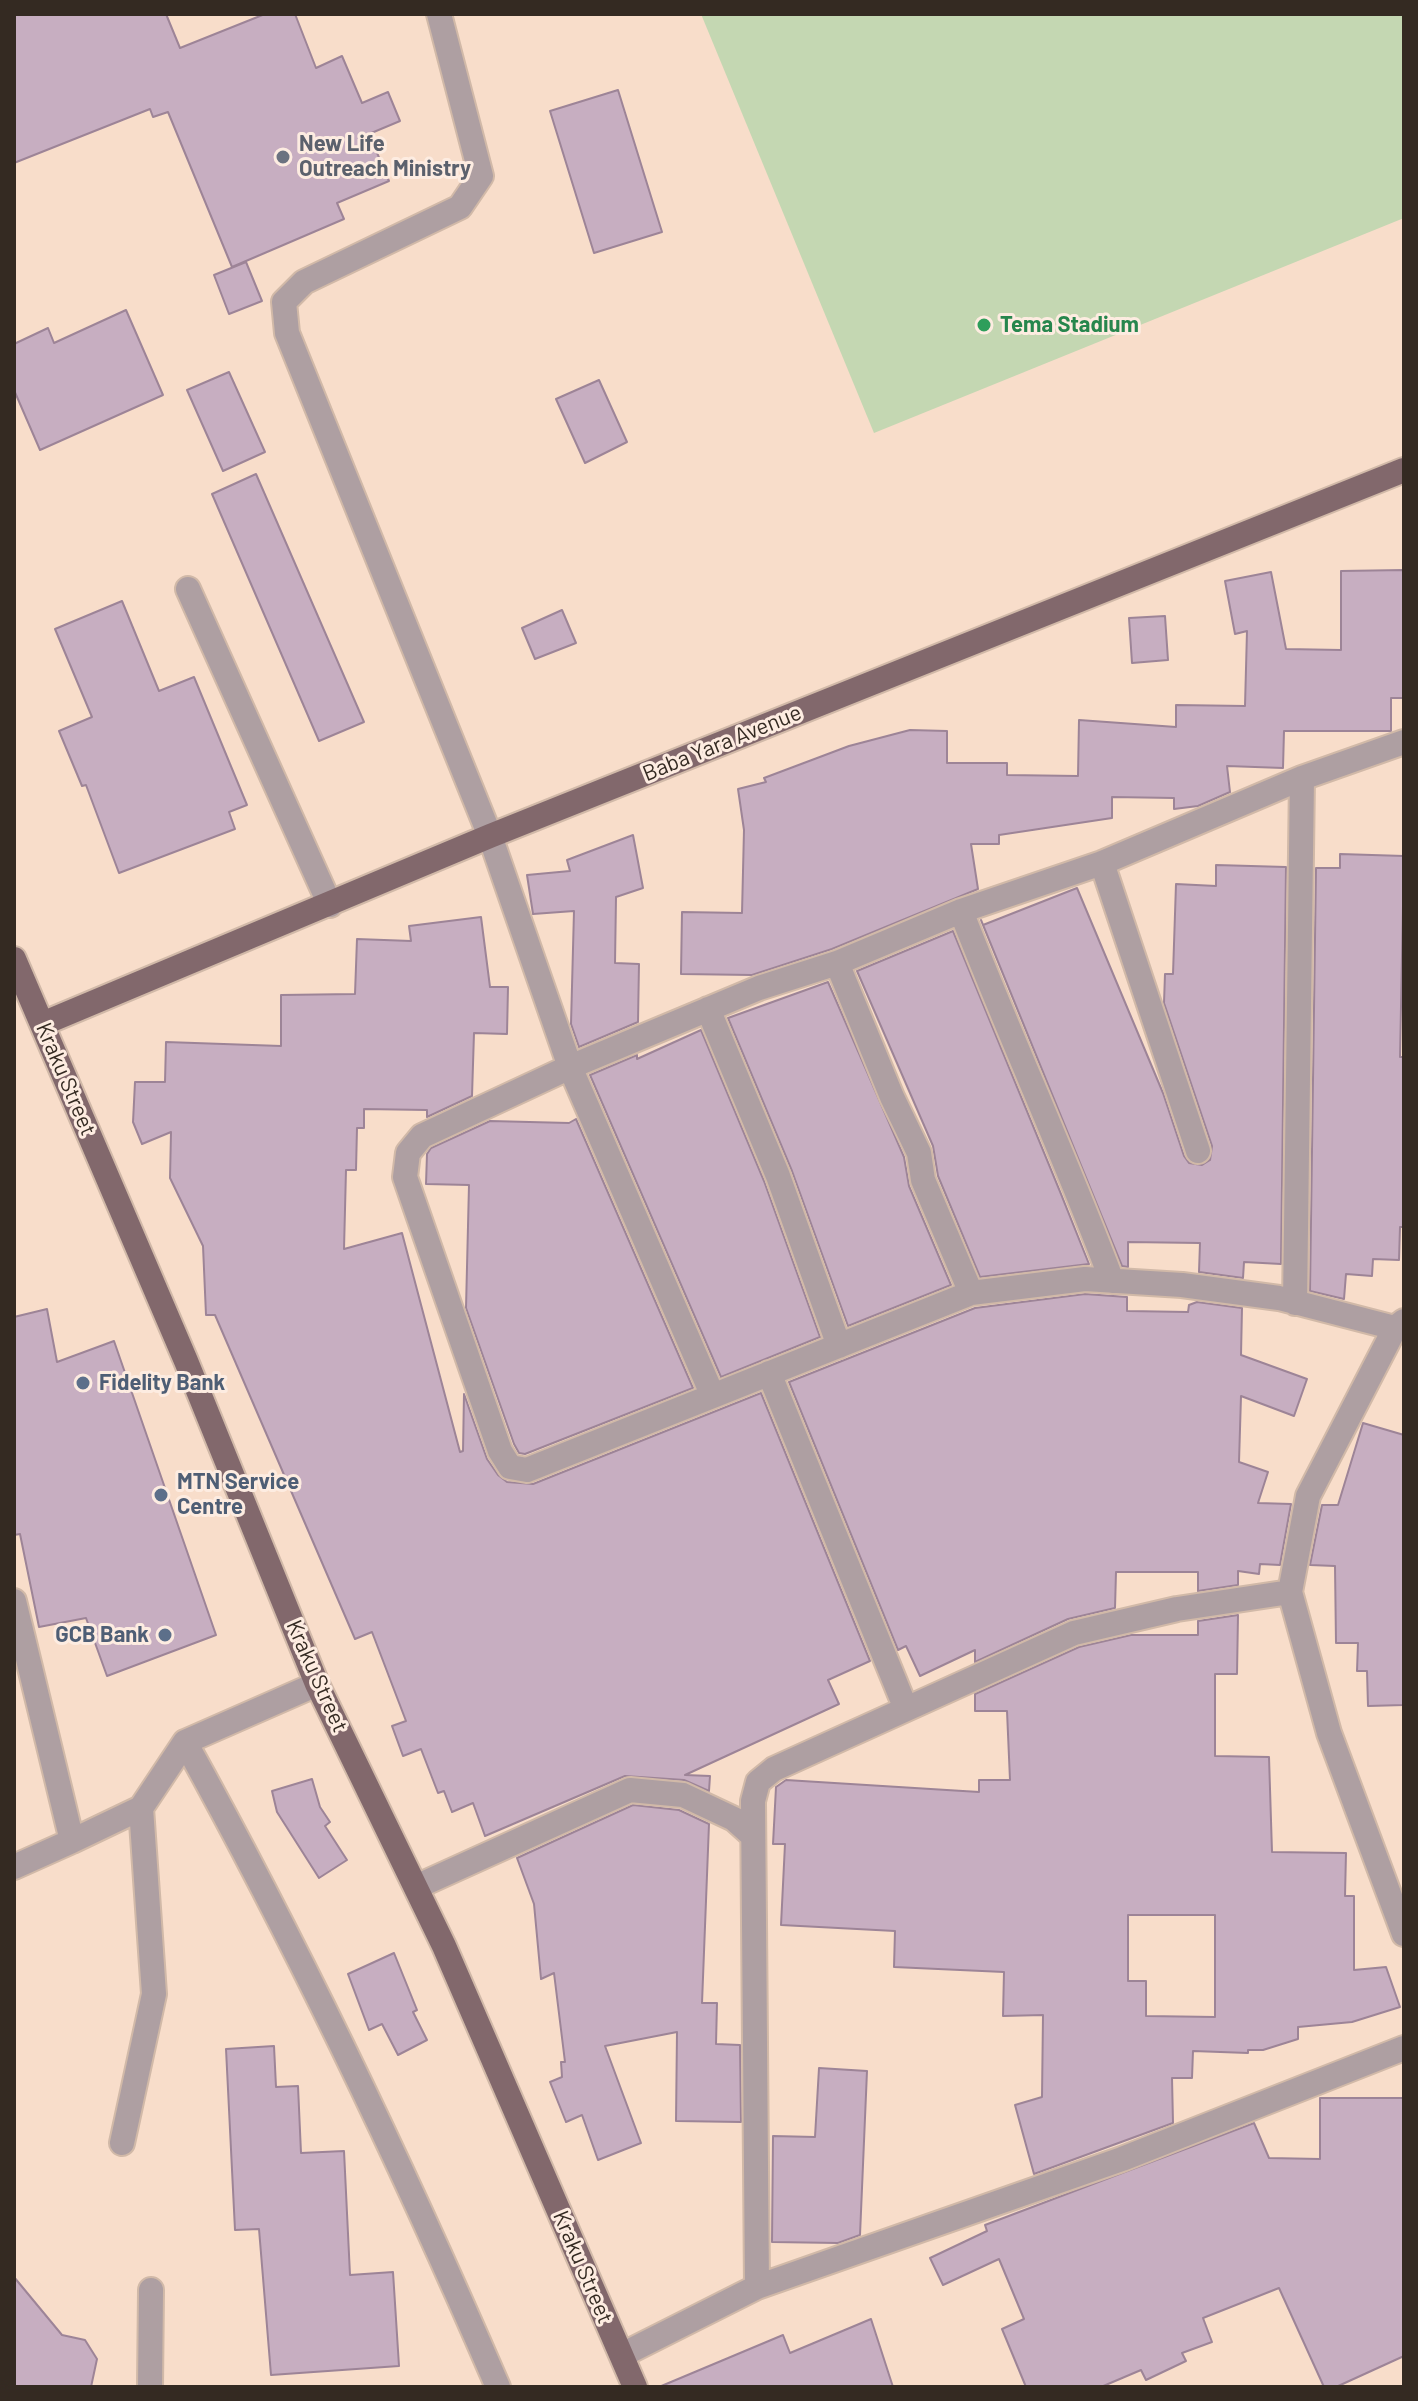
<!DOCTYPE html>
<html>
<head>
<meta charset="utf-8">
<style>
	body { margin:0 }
	#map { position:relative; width:1418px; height:2401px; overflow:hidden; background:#f8ddca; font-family:Barlow,sans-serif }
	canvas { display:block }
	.frame { position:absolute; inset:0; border:16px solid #342a22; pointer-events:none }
</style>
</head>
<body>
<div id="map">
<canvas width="1418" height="2401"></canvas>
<div class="frame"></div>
</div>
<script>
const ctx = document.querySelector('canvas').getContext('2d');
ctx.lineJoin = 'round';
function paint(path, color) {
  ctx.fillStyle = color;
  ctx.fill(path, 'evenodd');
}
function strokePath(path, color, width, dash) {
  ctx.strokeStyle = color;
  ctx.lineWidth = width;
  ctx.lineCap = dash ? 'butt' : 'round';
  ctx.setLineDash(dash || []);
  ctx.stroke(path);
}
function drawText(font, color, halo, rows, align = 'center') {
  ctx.font = font + ' Barlow,sans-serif';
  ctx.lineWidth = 6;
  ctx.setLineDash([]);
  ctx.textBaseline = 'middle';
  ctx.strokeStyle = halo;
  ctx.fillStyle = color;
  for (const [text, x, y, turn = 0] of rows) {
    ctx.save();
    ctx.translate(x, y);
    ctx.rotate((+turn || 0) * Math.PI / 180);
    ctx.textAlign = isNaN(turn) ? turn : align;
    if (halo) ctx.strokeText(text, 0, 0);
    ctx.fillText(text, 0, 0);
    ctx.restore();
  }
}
paint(new Path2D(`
	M 701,14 L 1404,14 L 1404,218 L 874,433 Z`), '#c4d7b2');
const building = new Path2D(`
	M 14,14 L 166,14 L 180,48 L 265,14 L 295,14 L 316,68 L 342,56 L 362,103 L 388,92 L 400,121 L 369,134 L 389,181 L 337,203 L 344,219 L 232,267 L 168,112 L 153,117 L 150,109 L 14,163 Z
	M 618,90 L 662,232 L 594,253 L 550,111 Z
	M 246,262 L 262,301 L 229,314 L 214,275 Z
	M 126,310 L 163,395 L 40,450 L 14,390 L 14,344 L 48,328 L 54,343 Z
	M 229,372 L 265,452 L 223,471 L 187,390 Z
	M 599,380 L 627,442 L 585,463 L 556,399 Z
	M 256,474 L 364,722 L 319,741 L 212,494 Z
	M 1404,570 L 1404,698 L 1391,698 L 1391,731 L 1284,731 L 1283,768 L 1227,766 L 1230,792 L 1198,806 L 1174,809 L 1174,798 L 1112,797 L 1112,818 L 999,835 L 999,844 L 971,844 L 978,889 L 832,949 L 752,975 L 681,974 L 682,912 L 742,913 L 744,830 L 738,789 L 766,782 L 764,778 L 849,746 L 910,730 L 947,731 L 947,763 L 1007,763 L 1007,775 L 1078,776 L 1079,720 L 1176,727 L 1176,705 L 1245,706 L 1247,631 L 1235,634 L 1225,581 L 1271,572 L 1286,649 L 1341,650 L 1341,571 Z
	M 122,601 L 159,691 L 194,677 L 247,805 L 229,812 L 235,829 L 119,873 L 86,785 L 82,786 L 59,731 L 92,717 L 55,629 Z
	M 562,610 L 576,643 L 535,659 L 522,628 Z
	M 1165,616 L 1168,660 L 1132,663 L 1129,618 Z
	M 633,835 L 643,888 L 616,897 L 615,963 L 639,964 L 638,1022 L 579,1047 L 571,1024 L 574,911 L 533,914 L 527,875 L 570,871 L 567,860 Z
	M 1340,854 L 1404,856 L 1400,1057 L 1404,1057 L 1404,1227 L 1400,1227 L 1399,1260 L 1373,1259 L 1372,1276 L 1346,1274 L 1344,1299 L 1310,1291 L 1316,868 L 1340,868 Z
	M 1216,865 L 1286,867 L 1281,1264 L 1244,1262 L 1243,1278 L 1199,1272 L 1200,1243 L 1128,1242 L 1128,1267 L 1122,1266 L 981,920 L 983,925 L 1077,888 L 1163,1093 L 1184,1156 L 1189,1163 L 1202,1165 L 1210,1160 L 1212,1146 L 1164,1003 L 1165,974 L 1173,974 L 1176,884 L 1216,886 Z
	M 481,917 L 490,987 L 508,987 L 507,1034 L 474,1033 L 472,1096 L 427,1117 L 427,1110 L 364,1109 L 364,1128 L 357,1128 L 356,1170 L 346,1170 L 344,1249 L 402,1233 L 460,1452 L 463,1451 L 464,1394 L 487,1459 L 498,1475 L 507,1482 L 533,1484 L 761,1393 L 870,1661 L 828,1680 L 839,1704 L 685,1775 L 710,1776 L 709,1791 L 684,1780 L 625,1776 L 485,1836 L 473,1803 L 452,1812 L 444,1791 L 438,1793 L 421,1749 L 403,1756 L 392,1726 L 406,1721 L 372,1632 L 355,1639 L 215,1315 L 206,1315 L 203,1246 L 170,1178 L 171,1132 L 142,1144 L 133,1122 L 135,1082 L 165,1082 L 166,1042 L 281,1046 L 281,995 L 355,994 L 357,939 L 411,941 L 409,926 Z
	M 953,931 L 1061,1194 L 1089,1264 L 980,1277 L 938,1176 L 933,1146 L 857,971 Z
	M 828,982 L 904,1157 L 909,1186 L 951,1285 L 848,1326 L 792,1171 L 728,1018 Z
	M 701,1030 L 764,1181 L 820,1337 L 721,1377 L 590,1075 L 637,1055 L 637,1059 Z
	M 576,1119 L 693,1388 L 525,1454 L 519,1453 L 514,1444 L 466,1308 L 469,1185 L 426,1184 L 427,1154 L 431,1148 L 490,1121 L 569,1123 Z
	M 1085,1294 L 1127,1297 L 1127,1311 L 1188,1312 L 1189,1305 L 1197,1302 L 1242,1308 L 1241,1355 L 1307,1379 L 1294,1416 L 1241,1396 L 1239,1462 L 1268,1472 L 1258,1503 L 1291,1504 L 1280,1565 L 1260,1564 L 1259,1574 L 1238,1571 L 1238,1585 L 1198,1591 L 1198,1572 L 1116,1572 L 1115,1608 L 1068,1619 L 975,1662 L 975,1650 L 920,1676 L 906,1646 L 898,1650 L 789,1382 L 975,1308 Z
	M 47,1309 L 57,1362 L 114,1341 L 216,1635 L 107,1676 L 86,1618 L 39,1627 L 20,1534 L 14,1535 L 14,1317 Z
	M 1363,1423 L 1404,1435 L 1404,1705 L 1368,1706 L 1367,1671 L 1357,1671 L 1358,1643 L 1336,1643 L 1335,1566 L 1310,1565 L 1322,1505 L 1338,1505 Z
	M 1238,1615 L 1237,1674 L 1215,1674 L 1215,1756 L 1269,1757 L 1272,1852 L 1346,1853 L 1345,1896 L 1354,1896 L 1354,1970 L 1386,1967 L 1400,2007 L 1352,2022 L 1298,2027 L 1298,2039 L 1263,2050 L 1248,2050 L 1248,2053 L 1193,2051 L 1192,2078 L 1172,2078 L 1173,2123 L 1034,2174 L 1015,2105 L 1042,2097 L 1043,2015 L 1003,2016 L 1004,1972 L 894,1967 L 895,1931 L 781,1925 L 785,1844 L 773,1844 L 776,1787 L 786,1780 L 979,1792 L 979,1780 L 1010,1780 L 1007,1711 L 975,1711 L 975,1694 L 1079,1647 L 1131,1635 L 1198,1635 L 1198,1621 ZM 1128,1915 L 1215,1915 L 1215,2017 L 1146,2016 L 1146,1981 L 1128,1981 Z
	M 312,1779 L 320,1807 L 330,1822 L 325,1826 L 347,1860 L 319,1878 L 277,1812 L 272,1791 Z
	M 633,1805 L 679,1810 L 709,1824 L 702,2003 L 717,2003 L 716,2044 L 740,2045 L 741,2122 L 676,2121 L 677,2032 L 605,2046 L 641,2143 L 598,2160 L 582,2115 L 566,2122 L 550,2082 L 562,2077 L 561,2062 L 565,2062 L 554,1973 L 541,1979 L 534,1904 L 517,1858 Z
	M 394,1953 L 417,2010 L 413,2012 L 427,2040 L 398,2055 L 382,2024 L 369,2030 L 348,1974 Z
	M 274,2046 L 276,2087 L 298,2086 L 301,2153 L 344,2151 L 350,2275 L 393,2272 L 399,2366 L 271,2375 L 259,2229 L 235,2230 L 226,2049 Z
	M 819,2068 L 867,2071 L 860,2235 L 838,2243 L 772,2242 L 773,2136 L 815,2137 Z
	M 1320,2098 L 1404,2098 L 1404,2356 L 1336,2387 L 1324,2387 L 1279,2288 L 1203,2318 L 1212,2342 L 1182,2353 L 1186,2361 L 1146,2380 L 1141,2370 L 1101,2387 L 1026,2387 L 1002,2329 L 1024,2319 L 999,2259 L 943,2285 L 930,2258 L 987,2231 L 985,2225 L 1254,2123 L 1269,2158 L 1320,2159 Z
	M 14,2277 L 62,2335 L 85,2340 L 97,2359 L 91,2387 L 14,2387 Z
	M 871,2319 L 893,2387 L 659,2387 L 783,2335 L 790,2353 Z`);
paint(building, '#c7aec1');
strokePath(building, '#9d8497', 2);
const minor = new Path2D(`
	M 439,14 L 481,176 L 460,207 L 304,282 L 284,302 L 287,333 L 490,836 L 570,1067 L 712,1394
	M 188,589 L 330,905
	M 1102,863 L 1198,1151
	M 961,911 C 1009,1035 1065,1156 1112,1281
	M 837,963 L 892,1097 L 919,1153 L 923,1180 L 971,1293
	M 708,1009 L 778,1176 L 839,1346
	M 1295,1303 L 1302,778
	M 1404,1321 L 1395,1328 L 1308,1496 L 1290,1592 L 1329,1733 L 1404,1934
	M 1395,1328 L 1279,1298 L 1182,1285 L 1085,1279 L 971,1293 L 527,1470 L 510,1467 L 500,1451 L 405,1177 L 408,1153 L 422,1136 L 570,1067 L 759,988 L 837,963 L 961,911 L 1102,863 L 1302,778 L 1404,742
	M 769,1373 L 906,1709
	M 14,1601 L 72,1841 L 141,1808 L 185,1742
	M 317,1684 L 185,1742 C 301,1952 403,2167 498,2387
	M 14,1867 L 72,1841
	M 416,1887 L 630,1790 L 683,1795 L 734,1819 L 753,1836
	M 122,2143 L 154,1994 L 141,1808
	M 757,2287 L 753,1801 L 758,1782 L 774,1769 L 1074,1633 L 1177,1609 L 1290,1592
	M 622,2355 L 757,2287 L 1122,2159 L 1404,2048
	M 150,2387 L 151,2290`);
const major = new Path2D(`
	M 14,959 L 186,1361 L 317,1684 L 444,1946 L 635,2387
	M 42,1024 L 490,836 L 1404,470`);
strokePath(minor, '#d1b9a8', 28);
strokePath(major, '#d1b9a8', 28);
strokePath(minor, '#ae9fa2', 24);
strokePath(major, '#82686c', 24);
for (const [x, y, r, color] of [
	[283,157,8,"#6b7280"],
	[984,325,8,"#2e9e5b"],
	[83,1383,8,"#5c6f8a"],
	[161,1495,8,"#5c6f8a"],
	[165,1635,8,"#5c6f8a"]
]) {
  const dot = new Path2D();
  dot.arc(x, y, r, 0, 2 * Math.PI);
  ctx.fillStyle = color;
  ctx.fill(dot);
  strokePath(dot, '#fdece1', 3);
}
drawText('bold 22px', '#5b616d', '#fdece1', [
	["New Life",299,144],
	["Outreach Ministry",299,169]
], 'left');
drawText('bold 22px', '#27864d', '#fdece1', [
	["Tema Stadium",1000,325]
], 'left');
drawText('22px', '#342a22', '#fdece1', [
	["Baba Yara Avenue",722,743,-22],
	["Kraku Street",66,1079,67],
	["Kraku Street",317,1676,66],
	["Kraku Street",583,2267,67]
]);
drawText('bold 22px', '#4e5e75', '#fdece1', [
	["Fidelity Bank",99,1383],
	["MTN Service",177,1482],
	["Centre",177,1507],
	["GCB Bank",149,1635,"right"]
], 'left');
</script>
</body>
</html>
